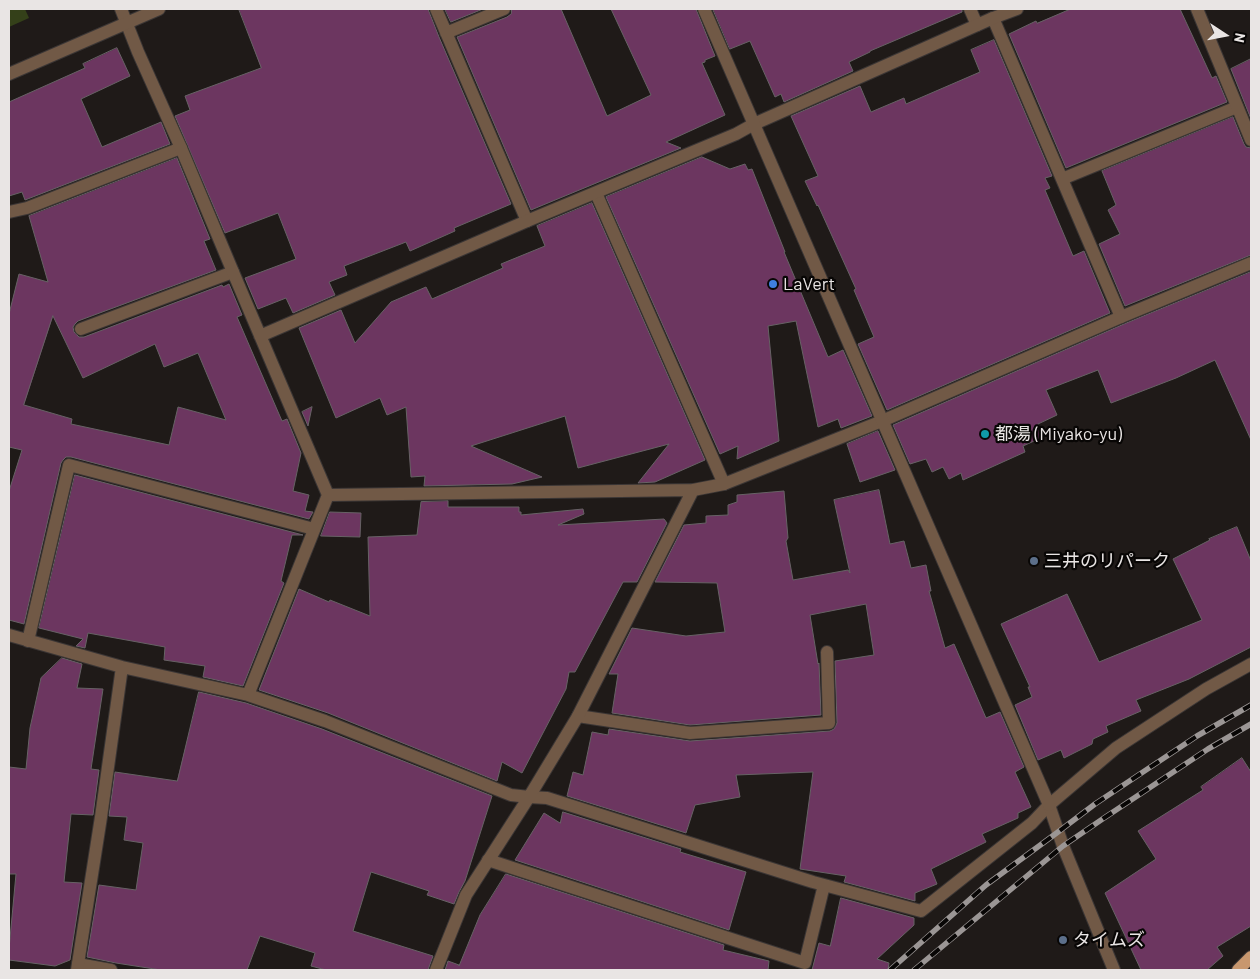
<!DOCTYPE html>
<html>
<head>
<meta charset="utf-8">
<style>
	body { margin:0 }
	#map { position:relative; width:1260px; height:979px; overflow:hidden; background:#1f1a18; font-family:Barlow,sans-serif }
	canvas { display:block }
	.frame { position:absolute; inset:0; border:10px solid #e9e5e4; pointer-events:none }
	.north { position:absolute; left:1200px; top:10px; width:50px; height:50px; -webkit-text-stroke:4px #080605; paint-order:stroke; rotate:101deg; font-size:14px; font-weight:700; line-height:20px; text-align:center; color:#e9e5e4 }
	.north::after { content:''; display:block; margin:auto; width:18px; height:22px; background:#e9e5e4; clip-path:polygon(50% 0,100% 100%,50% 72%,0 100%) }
</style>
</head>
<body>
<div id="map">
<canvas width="1260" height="979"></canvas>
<div class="frame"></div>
<div class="north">N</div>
</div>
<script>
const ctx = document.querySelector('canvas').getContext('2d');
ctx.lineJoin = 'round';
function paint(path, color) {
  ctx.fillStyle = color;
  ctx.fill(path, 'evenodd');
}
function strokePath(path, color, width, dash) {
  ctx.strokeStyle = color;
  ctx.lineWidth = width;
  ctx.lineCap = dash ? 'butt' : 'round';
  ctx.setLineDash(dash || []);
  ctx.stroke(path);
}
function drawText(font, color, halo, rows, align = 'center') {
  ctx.font = font + ' Barlow,"Noto Sans JP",sans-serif';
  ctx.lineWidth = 4.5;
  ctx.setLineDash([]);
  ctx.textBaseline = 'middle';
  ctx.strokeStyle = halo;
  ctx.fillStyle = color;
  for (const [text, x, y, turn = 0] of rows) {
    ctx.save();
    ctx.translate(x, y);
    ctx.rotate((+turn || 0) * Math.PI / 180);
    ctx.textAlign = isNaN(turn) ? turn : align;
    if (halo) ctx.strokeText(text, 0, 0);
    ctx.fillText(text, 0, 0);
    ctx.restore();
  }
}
paint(new Path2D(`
	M 9,9 L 25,9 L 29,18 L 9,27 Z`), '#344019');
const building = new Path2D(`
	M 239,9 L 428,9 L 439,37 L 511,204 L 454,228 L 455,231 L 410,251 L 406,242 L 344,266 L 347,275 L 329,282 L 335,295 L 293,313 L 286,298 L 258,309 L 245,278 L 296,259 L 278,213 L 225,233 L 175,116 L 190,110 L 185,96 L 261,68 Z
	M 445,9 L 483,9 L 451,22 Z
	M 512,9 L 561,9 L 607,116 L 651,95 L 611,9 L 696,9 L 715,56 L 705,60 L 705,62 L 702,63 L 725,115 L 666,142 L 681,148 L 531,210 L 457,37 L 507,17 L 511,14 Z
	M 713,9 L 962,9 L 962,12 L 870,51 L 870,52 L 849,62 L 853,71 L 784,102 L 781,94 L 775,97 L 750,41 L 730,49 Z
	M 1071,9 L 1180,9 L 1212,78 L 1216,76 L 1227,102 L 1066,168 L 1009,34 L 1036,21 L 1037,23 Z
	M 994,40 L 1052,176 L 1045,178 L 1050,188 L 1045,190 L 1073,256 L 1084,251 L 1110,313 L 887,410 L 858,344 L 874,337 L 854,290 L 856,289 L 818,205 L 817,206 L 805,181 L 818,176 L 791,116 L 860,86 L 871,112 L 904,98 L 906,104 L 980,72 L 971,50 Z
	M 117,48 L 130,76 L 81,99 L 102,147 L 161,122 L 170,144 L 25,200 L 22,192 L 9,196 L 9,102 L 85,68 L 83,64 Z
	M 1251,59 L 1251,119 L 1231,69 Z
	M 1233,117 L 1244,144 L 1246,147 L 1251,148 L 1251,255 L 1125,306 L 1099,244 L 1120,234 L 1108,210 L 1116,205 L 1102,171 Z
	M 702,157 L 730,169 L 745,164 L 748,170 L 752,169 L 785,252 L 784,252 L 828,357 L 843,350 L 872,416 L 841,428 L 838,419 L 818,427 L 796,321 L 768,326 L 779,441 L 737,459 L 738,446 L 720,454 L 606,197 Z
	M 177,158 L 210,239 L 204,241 L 216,270 L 78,321 L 75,324 L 73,327 L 74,332 L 79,337 L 84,337 L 222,285 L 223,287 L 229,284 L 242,315 L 237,317 L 259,368 L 282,421 L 287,419 L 301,453 L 293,491 L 309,495 L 305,511 L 313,512 L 309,519 L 71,457 L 66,457 L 63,460 L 61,463 L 24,624 L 9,620 L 9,491 L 22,450 L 9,447 L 9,314 L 19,274 L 48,282 L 29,216 ZM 53,316 L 83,378 L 155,344 L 164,367 L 198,353 L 226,420 L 178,407 L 169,445 L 71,424 L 72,419 L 24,405 Z
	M 592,203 L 705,460 L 655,482 L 638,483 L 669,444 L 578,468 L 565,416 L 471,446 L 542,477 L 512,484 L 424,486 L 425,476 L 411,477 L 406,407 L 387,415 L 380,398 L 336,418 L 299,328 L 341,310 L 355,343 L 391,302 L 426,287 L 432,299 L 503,268 L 501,264 L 545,246 L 537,226 Z
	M 1251,272 L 1251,440 L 1215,360 L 1176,378 L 1111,403 L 1098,370 L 1046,390 L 1057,415 L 1038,424 L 1043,437 L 1023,446 L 1025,452 L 963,480 L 961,473 L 949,479 L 943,467 L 932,472 L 926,459 L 910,464 L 893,425 L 1124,324 Z
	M 312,407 L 308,426 L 302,412 Z
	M 878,431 L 895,470 L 860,482 L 847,444 Z
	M 75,475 L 303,535 L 292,535 L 281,581 L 284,583 L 243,686 L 203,677 L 205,666 L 164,660 L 165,647 L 88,633 L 85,648 L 76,646 L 83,639 L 39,628 Z
	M 879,490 L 890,544 L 904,541 L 911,568 L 926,565 L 931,591 L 929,591 L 945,648 L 954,644 L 986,718 L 1000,712 L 1024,767 L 1015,772 L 1031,807 L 1018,813 L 1018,818 L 982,834 L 986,842 L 931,869 L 937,884 L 915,893 L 915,901 L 844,882 L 846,876 L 800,869 L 813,772 L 736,775 L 740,797 L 695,805 L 686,833 L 567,796 L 573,772 L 583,775 L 592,732 L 608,735 L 609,729 L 690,741 L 830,731 L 834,729 L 837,723 L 835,661 L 874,655 L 866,604 L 810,615 L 818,664 L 819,663 L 821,715 L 690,725 L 612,713 L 618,674 L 609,674 L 632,628 L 686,636 L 725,632 L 717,583 L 655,582 L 684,525 L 706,523 L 706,516 L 728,515 L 728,505 L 737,502 L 737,495 L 784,491 L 788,538 L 786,541 L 793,580 L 848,570 L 850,573 L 834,500 Z
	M 448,501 L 448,507 L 519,507 L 519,512 L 521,512 L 521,515 L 583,509 L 584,514 L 558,525 L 664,519 L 667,523 L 637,582 L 623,582 L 575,672 L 569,672 L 566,689 L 522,773 L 502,762 L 497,781 L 328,713 L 259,690 L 299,589 L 329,602 L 330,600 L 370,616 L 368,537 L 417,535 L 421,502 Z
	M 330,512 L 361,513 L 360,537 L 321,536 Z
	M 1237,527 L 1251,561 L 1251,647 L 1189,679 L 1136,700 L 1141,711 L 1106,726 L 1108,732 L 1093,739 L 1092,744 L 1064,758 L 1061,750 L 1038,760 L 1015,705 L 1032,697 L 1028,687 L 1030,687 L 1001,624 L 1067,594 L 1099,662 L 1202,620 L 1173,559 L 1210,540 L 1209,539 Z
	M 62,658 L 82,664 L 77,688 L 103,689 L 91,769 L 99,770 L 93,815 L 71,814 L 64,882 L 82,883 L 70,960 L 55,966 L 9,960 L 9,949 L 16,874 L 9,874 L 9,767 L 26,769 L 30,728 L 41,678 Z
	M 199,692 L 246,703 L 322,729 L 492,796 L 465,881 L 459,892 L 454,904 L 427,895 L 429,891 L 371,872 L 353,931 L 433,956 L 428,970 L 326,970 L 311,966 L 315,953 L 260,936 L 247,970 L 161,970 L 116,963 L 87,957 L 99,885 L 136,890 L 143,843 L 124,840 L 127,817 L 109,816 L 115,772 L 177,781 Z
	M 1242,758 L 1251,772 L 1251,926 L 1217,947 L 1223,956 L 1207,970 L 1141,970 L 1105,893 L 1156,859 L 1138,831 L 1203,790 L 1201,787 Z
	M 563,812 L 681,849 L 680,852 L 746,872 L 729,930 L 515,860 L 544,813 L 560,823 Z
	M 506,874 L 724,945 L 723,950 L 769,961 L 768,970 L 445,970 L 448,961 L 459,965 L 459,966 L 480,915 Z
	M 841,898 L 914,918 L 914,925 L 877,959 L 889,963 L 888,970 L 812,970 L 819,943 L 830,946 Z`);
paint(building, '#6c3660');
strokePath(building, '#676265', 1);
const service = new Path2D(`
	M 436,9 L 527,221
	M 970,9 L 977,25
	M 993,18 L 1121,317
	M 446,33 L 504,9
	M 1062,179 L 1237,107
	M 596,193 L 724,484
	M 9,212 L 27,208 L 181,148
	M 81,329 L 233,272
	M 28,641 L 69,465 L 314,529
	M 578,716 L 690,733 L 829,723 L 827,652
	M 529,797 L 547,798 L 813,882 L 921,911 L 1032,823 L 1049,805
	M 488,860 L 805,963 L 824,885
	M 78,964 L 111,970`);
const minor = new Path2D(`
	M 121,9 L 138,52 L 181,148 L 233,272 L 328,495 L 248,695
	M 1197,9 L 1251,140
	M 260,336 L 527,221 L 736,134 L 754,124 L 993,18 L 1017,9
	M 328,495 L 693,490
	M 9,635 L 122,667 L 248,695 L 325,721 L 511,795 L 529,797
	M 77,970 L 101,817 L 122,667
	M 436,970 L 466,895 L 529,797 L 578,716 L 693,490 L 724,484 L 882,421 L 1121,317 L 1251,263
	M 1114,970 L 1063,846 L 1049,805 L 1116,748 L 1206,689 L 1251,664`);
const tertiary = new Path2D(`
	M 704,9 L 1049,805
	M 9,74 L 159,9`);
const primary = new Path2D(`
	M 1238,970 L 1251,957`);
strokePath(service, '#3b3635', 14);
strokePath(minor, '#3b3635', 14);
strokePath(tertiary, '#3b3635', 14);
strokePath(primary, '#3b3635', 14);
strokePath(service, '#715946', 12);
strokePath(minor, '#715946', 12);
strokePath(tertiary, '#715946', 12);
strokePath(primary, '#c8976e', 12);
const rail = new Path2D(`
	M 890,970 L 986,885 L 1058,832 L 1095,804 L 1197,736 L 1251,705
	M 914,970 L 1063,846 L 1104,818 L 1208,749 L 1251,724`);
strokePath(rail, '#9b9695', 5.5);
strokePath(rail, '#080605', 4, [11]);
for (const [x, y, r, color] of [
	[773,284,5,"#3f7fe0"],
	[985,434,5,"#0f9aa8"],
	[1034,561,5,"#5c6f8a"],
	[1063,940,5,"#5c6f8a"]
]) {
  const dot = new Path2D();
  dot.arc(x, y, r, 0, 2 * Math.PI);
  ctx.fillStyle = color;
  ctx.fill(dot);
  strokePath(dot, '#080605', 2);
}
drawText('18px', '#e9e5e4', '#080605', [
	["LaVert",783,284],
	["都湯 (Miyako-yu)",995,434],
	["三井のリパーク",1044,561],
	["タイムズ",1073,940]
], 'left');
</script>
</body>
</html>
